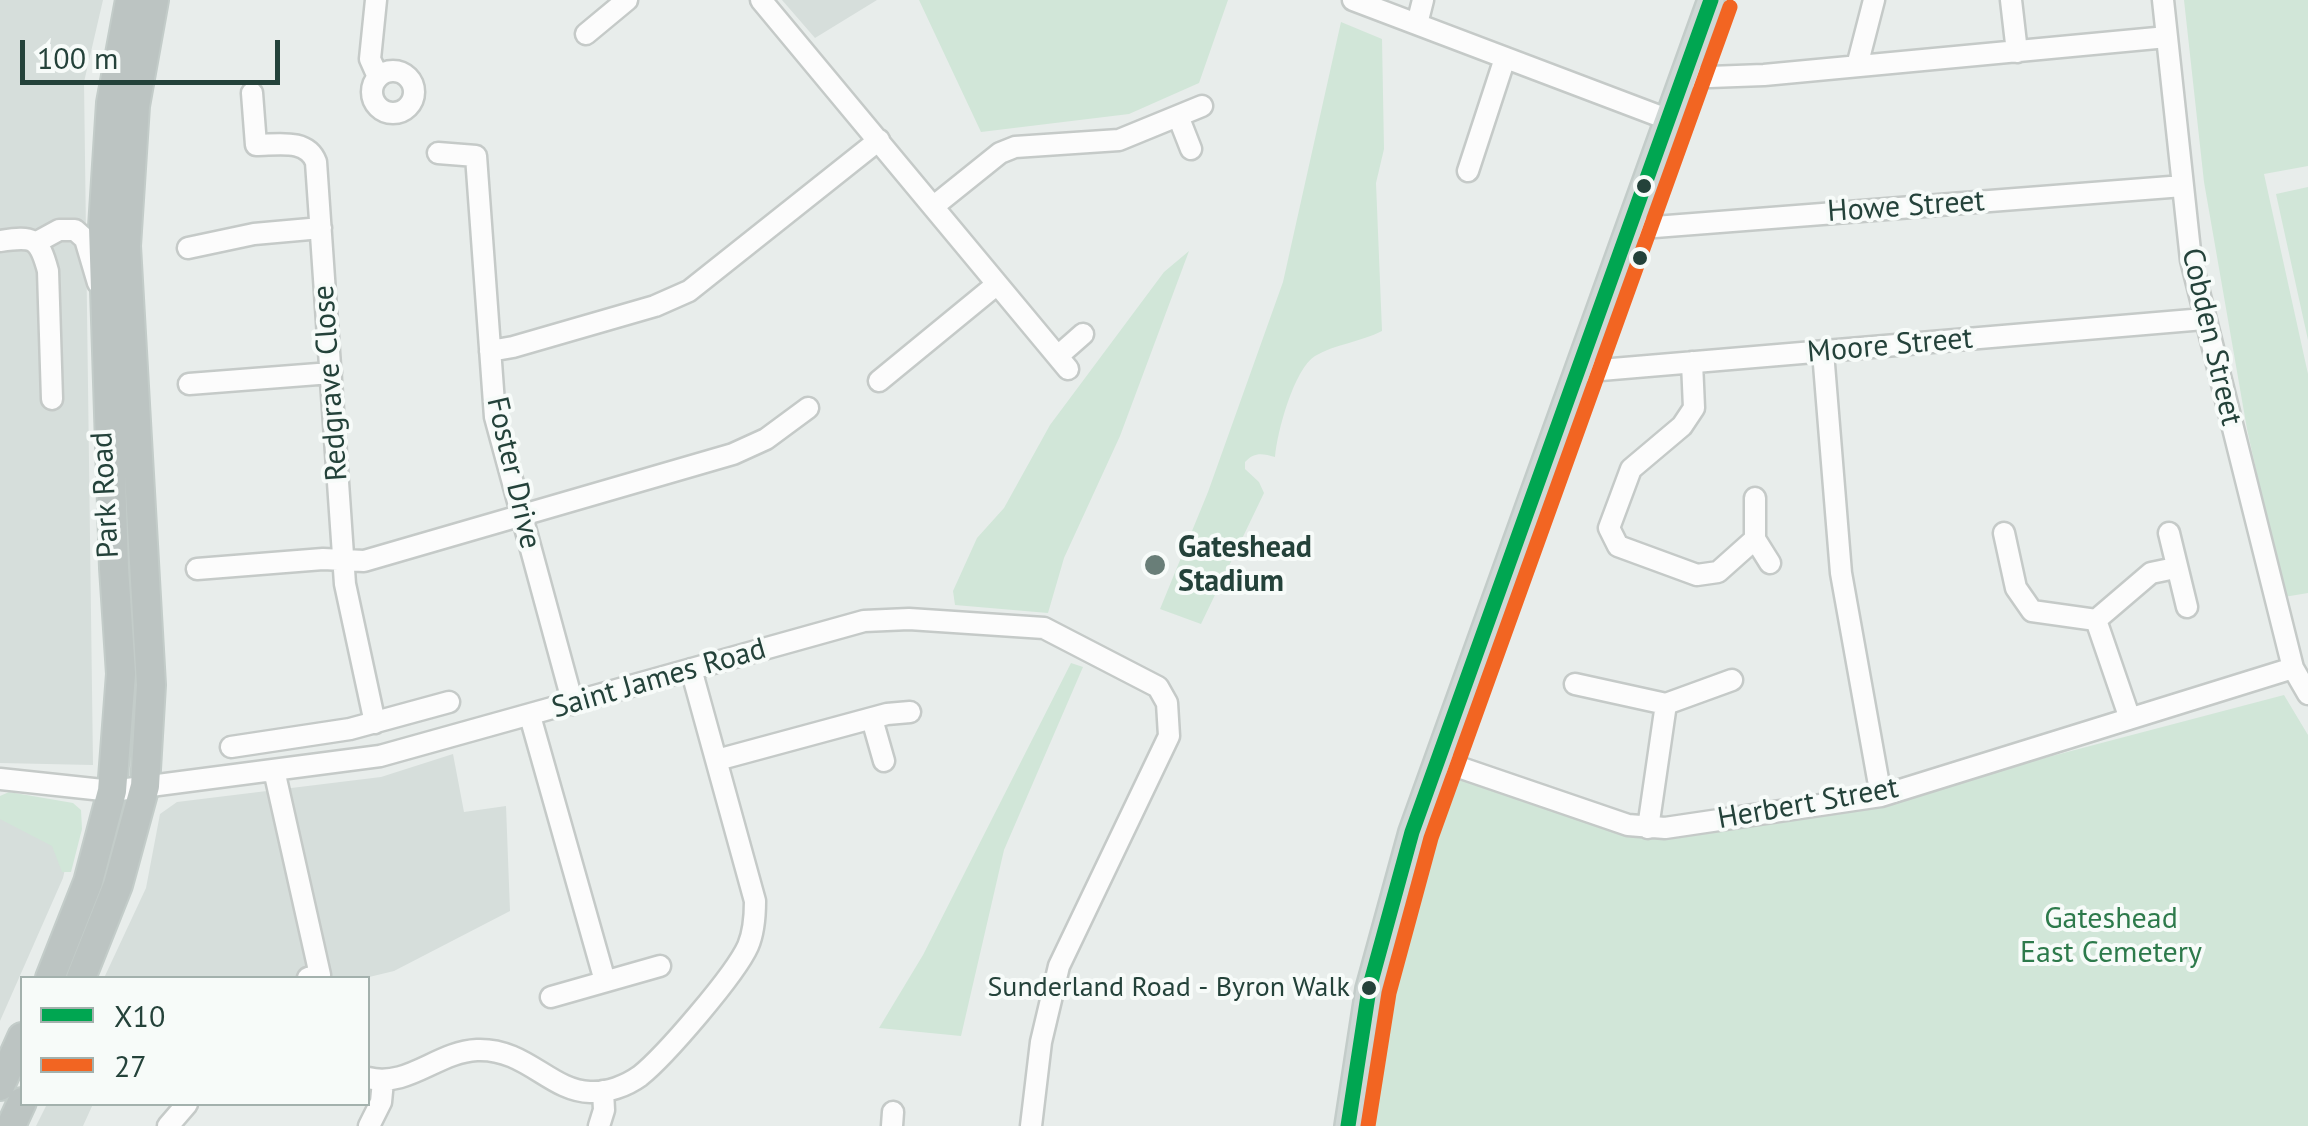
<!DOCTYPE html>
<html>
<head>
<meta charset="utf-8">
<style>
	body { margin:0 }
	#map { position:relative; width:2308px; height:1126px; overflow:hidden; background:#e8edeb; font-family:"PT Sans",sans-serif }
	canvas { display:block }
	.legend { position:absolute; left:20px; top:976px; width:350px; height:130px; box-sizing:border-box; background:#f7fbf9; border:2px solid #a3b1ad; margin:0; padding:12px 18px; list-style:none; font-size:30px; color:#24423a }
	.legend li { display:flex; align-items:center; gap:20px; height:50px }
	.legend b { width:50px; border:2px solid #a3b1ad }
	.scale { position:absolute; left:20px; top:40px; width:260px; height:45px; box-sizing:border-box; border:5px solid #24423a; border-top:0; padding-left:12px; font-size:30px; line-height:35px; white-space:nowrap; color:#24423a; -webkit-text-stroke:8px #f7fbf9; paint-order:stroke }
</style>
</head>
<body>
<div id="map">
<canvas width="2308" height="1126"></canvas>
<ul class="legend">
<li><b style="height:12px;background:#00a651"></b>X10</li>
<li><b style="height:12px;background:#f26522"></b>27</li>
</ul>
<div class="scale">100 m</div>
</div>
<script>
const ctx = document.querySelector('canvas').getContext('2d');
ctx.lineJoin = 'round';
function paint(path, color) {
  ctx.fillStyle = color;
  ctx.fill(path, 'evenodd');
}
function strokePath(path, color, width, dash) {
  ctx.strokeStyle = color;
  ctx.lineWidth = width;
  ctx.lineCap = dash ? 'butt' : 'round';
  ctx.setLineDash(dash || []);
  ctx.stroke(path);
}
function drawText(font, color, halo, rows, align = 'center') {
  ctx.font = font + ' "PT Sans",sans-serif';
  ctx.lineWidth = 8;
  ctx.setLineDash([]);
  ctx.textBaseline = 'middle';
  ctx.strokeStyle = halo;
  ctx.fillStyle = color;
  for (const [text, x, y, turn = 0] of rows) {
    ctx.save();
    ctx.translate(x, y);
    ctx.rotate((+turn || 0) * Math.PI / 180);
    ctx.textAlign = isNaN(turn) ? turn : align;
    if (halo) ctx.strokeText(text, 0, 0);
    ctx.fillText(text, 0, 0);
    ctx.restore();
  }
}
paint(new Path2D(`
	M 0,0 L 103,0 L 84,82 L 93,765 L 0,763 Z
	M 782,0 L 877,0 L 815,38 Z
	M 453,754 L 464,812 L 506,806 L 510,911 L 394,971 L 365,978 L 104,978 L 146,888 L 160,814 L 177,802 L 381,777 Z
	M 0,800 L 78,811 L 63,878 L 0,1021 Z
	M 47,1104 L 93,1104 L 83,1126 L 36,1126 Z`), '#d6dedb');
paint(new Path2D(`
	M 919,0 L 1228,0 L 1199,83 L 1129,114 L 981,132 Z
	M 2184,0 L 2308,0 L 2308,166 L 2264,174 L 2308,374 L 2308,593 L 2284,597 L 2247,429 L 2204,182 Z
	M 1341,22 L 1382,39 L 1384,149 L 1376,183 L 1382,331 C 1361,342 1335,344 1315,356 C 1294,369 1277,432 1275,457 C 1262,453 1254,452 1245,462 L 1245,469 L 1259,482 L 1264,493 L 1201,624 L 1160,609 L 1208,492 L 1283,282 Z
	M 2308,187 L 2308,340 L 2276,194 Z
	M 1189,251 L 1120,436 L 1064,558 L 1048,613 L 955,605 L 953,591 L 977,538 L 1004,508 L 1050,425 L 1164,272 Z
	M 1071,663 L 1083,667 L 1004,850 L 961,1036 L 879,1028 L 923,955 Z
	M 2284,695 L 2308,735 L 2308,1126 L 1352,1126 L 1372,988 L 1441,765 L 1628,829 L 1877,802 Z
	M 9,792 L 73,803 L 81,810 L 82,829 L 71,872 L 62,872 L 52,846 L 0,819 L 0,796 Z`), '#d1e6d8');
const minor = new Path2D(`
	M 376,0 L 370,59 L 378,77
	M 761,0 L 1068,369
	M 1353,0 L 1667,119
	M 2011,0 L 2017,52
	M 2163,0 L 2191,260 L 2293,668 L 2308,694
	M 1417,24 L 1423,0
	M 586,34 L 627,0
	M 1857,66 L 1874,0
	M372 92a21 21 0 1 1 42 0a21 21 0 1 1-42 0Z
	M 1682,78 L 1764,75 L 2167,37
	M 252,93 L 256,145 C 277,145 307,138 316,162 L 345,584 L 375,723
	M 1178,116 L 1191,149
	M 438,153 L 476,156 L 495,417 L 573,704
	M 1468,171 L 1505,58
	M 934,206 L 1000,153 L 1015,147 L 1119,140 L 1202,106
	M 1629,229 L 2183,186
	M 0,241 C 33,236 39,237 48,271 L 52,399
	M 37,242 L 59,230 L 75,230 L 85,239 L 98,283
	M 188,248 L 254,234 L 321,228
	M 490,351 L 513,347 L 655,306 L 689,291 L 879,140
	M 1823,352 L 1841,573 L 1881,796
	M 1058,356 L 1083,334
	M 1692,362 L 1694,408 L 1682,426 L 1631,469 L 1609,528 L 1618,546 L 1697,575 L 1718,572 L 1755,539 L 1755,498
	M 1577,372 L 2204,319
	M 879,381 L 996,285
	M 189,384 L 331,373
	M 2004,533 L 2016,588 L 2032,611 L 2096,620
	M 2169,533 L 2187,607
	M 1755,539 L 1770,563
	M 197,569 L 323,559 L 364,561 L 733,454 L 766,439 L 808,408
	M 1575,684 L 1666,704 L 1732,680
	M 530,716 L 605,981
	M 2129,716 L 2096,620 L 2151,573 L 2175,568
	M 872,719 L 884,761
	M 231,747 L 350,729 L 449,702
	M 717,760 L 887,714 L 910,712
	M 1438,760 L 1628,825 L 1665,828 L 1881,796 L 2293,668
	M 274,770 L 320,975 L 308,978
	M 0,779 L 112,791 L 380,756 L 864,621 L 909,619 L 1044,628 L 1158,687 L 1167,703 L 1169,736 L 1059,966 L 1041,1042 L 1031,1126
	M 1648,828 L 1666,704
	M 551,997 L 660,966
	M 368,1078 C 408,1088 437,1052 477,1050 C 526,1048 550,1091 590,1092 C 607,1093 626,1086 640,1076 C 665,1056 735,975 748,946 C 754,932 755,916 755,901 L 691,669
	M 168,1126 L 187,1104
	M 369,1126 L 381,1102 L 383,1081
	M 599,1126 L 604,1110 L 603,1091
	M 892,1126 L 893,1112`);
const major = new Path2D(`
	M 1348,1126 L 1369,989 L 1412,832 L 1711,0`);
const highway = new Path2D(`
	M 50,978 L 88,882 L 112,791 L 121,674 L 114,568 L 103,227 L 111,103 L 130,0
	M 81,978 L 118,885 L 145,786 L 151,685 L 126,246 L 135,106 L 154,0
	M 0,1086 L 22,1037
	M 11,1126 L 22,1102`);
strokePath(minor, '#c5cac8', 25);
strokePath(major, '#c3ccc9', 30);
strokePath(highway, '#c3ccc9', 32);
strokePath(minor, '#fcfcfc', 20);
strokePath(major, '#cfd7d5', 25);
strokePath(highway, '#bcc4c2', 28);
strokePath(new Path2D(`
	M 1348,1126 L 1369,989 L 1412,832 L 1711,0`), '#00a651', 15);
strokePath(new Path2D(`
	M 1368,1126 L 1389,993 L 1431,838 L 1730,7`), '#f26522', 15);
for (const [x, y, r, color] of [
	[1644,186,9,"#24423a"],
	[1640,258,9,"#24423a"],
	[1155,565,12,"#697e78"],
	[1369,988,9,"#24423a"]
]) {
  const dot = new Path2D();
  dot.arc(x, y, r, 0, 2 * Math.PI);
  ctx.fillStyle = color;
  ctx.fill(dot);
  strokePath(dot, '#f7fbf9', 4);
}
drawText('28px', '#24423a', '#f7fbf9', [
	["Sunderland Road - Byron Walk",1350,988]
], 'right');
drawText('30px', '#24423a', '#f7fbf9', [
	["Howe Street",1906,207,-4],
	["Cobden Street",2211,337,77],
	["Moore Street",1890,346,-5],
	["Redgrave Close",331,383,-94],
	["Foster Drive",513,473,77],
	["Park Road",106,495,-93],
	["Saint James Road",659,679,-16],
	["Herbert Street",1808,804,-10]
]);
drawText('bold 30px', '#24423a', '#f7fbf9', [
	["Gateshead",1178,548],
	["Stadium",1178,582]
], 'left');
drawText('30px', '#2d7a4b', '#f7fbf9', [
	["Gateshead",2111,919],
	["East Cemetery",2111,953]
]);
</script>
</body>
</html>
